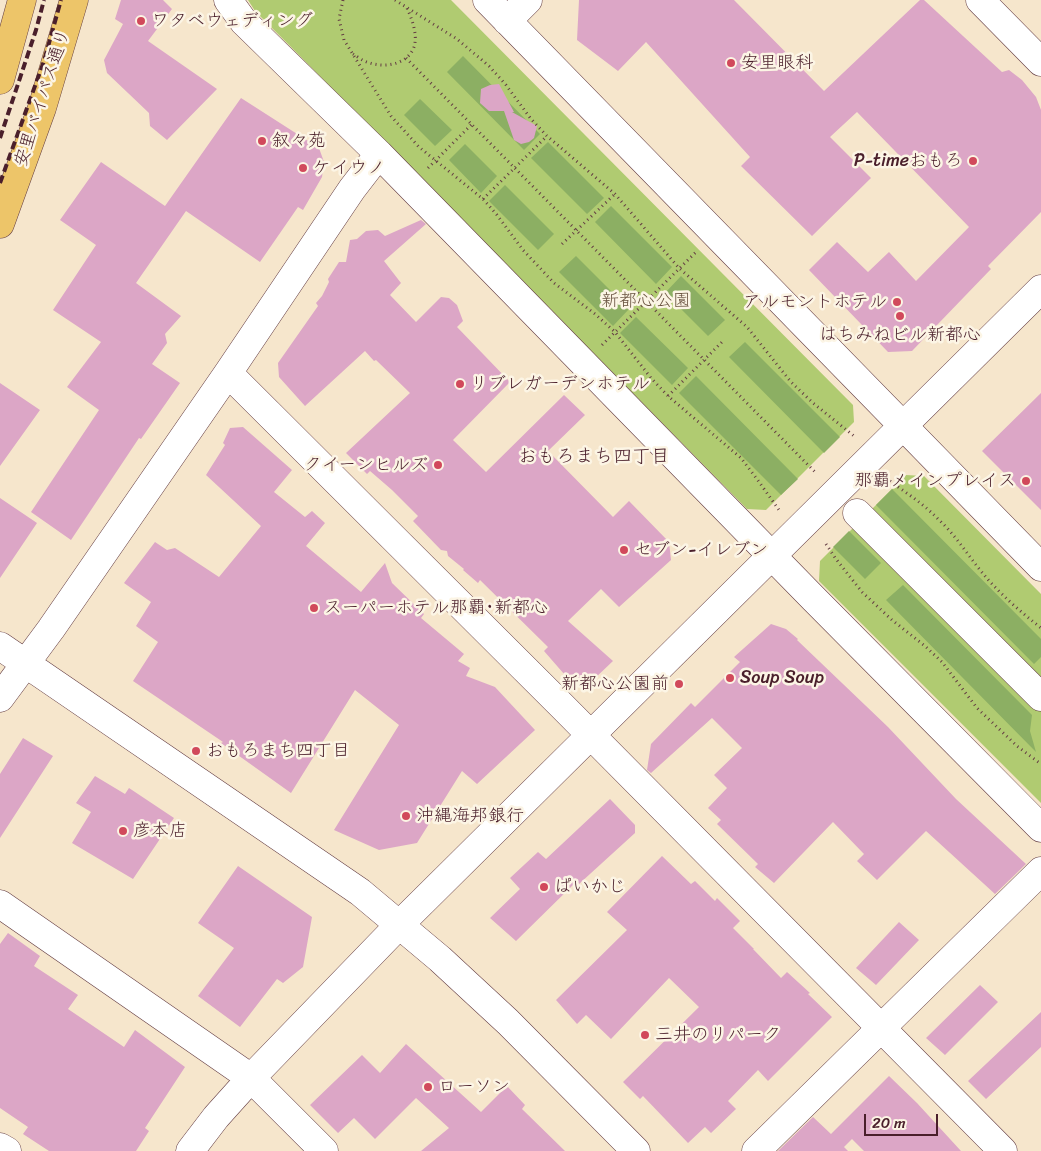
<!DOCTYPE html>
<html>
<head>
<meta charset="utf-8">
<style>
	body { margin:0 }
	#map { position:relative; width:1041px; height:1151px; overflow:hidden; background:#f6e6cc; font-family:Sriracha,sans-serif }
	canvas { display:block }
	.scale { position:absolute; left:864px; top:1114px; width:74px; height:22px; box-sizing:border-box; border:2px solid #4a1f2b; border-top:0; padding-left:6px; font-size:15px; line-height:18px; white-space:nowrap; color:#4a1f2b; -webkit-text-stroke:4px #fcf5e5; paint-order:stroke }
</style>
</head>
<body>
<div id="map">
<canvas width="1041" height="1151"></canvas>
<div class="scale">20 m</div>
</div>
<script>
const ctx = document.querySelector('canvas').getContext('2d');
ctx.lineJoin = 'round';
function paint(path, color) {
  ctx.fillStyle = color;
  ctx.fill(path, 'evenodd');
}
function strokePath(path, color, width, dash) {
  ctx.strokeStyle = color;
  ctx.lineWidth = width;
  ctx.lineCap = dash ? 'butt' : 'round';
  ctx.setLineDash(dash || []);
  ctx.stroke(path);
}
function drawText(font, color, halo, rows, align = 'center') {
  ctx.font = font + ' Sriracha,"Klee One",sans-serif';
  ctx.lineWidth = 5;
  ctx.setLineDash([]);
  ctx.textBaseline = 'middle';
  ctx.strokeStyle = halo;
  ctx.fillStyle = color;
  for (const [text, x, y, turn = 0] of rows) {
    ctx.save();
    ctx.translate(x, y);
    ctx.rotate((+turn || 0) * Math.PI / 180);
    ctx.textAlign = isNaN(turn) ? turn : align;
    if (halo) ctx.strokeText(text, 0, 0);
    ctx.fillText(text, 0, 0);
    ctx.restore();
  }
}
paint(new Path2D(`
	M 248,0 L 451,0 L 853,405 L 854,422 L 766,510 L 747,509 L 289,45 L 255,11 Z
	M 906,475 L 924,476 L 1041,594 L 1041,803 L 819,581 L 820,561 Z`), '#b0cb71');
paint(new Path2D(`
	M 463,56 L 540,134 L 524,150 L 447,72 Z
	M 420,99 L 452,130 L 435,146 L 404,115 Z
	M 548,142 L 604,198 L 587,214 L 531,158 Z
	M 465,144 L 497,176 L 481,193 L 449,160 Z
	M 505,185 L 554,234 L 538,250 L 489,201 Z
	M 611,206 L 672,267 L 656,284 L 595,222 Z
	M 576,256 L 629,309 L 613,326 L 559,272 Z
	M 681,276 L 725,320 L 708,336 L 665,293 Z
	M 636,317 L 688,368 L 672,385 L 620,333 Z
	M 745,342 L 840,437 L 824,453 L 729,357 Z
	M 696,376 L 798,479 L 781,495 L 679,393 Z
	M 892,489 L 1041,639 L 1041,657 L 1034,664 L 876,505 Z
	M 849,531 L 881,563 L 865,579 L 833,547 Z
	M 903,585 L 1032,715 L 1030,731 L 1036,752 L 886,600 Z`), '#8caf63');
paint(new Path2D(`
	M 121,0 L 163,0 L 172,9 L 148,41 L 217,89 L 167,140 L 150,126 L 149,113 L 107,73 L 104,60 L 123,24 L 115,19 Z
	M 579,0 L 734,0 L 824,91 L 920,0 L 924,0 L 1002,72 L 1009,70 L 1022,80 L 1036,97 L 1041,110 L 1041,212 L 988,266 L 991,269 L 912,351 L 888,352 L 809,270 L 837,242 L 868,272 L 889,252 L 916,281 L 969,227 L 857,112 L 830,137 L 871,178 L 812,236 L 741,166 L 750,157 L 646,42 L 618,71 L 577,40 Z
	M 499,84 L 514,112 L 512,112 L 537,126 L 534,138 L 529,142 L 521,144 L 514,140 L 504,111 L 489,111 L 480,103 L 481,89 L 490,85 Z
	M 241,98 L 319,148 L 324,162 L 322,177 L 303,210 L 298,207 L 260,262 L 186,211 L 136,283 L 181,316 L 165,334 L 167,343 L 152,364 L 180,383 L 141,439 L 139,438 L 71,540 L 31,512 L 99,410 L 67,387 L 101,342 L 53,310 L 96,245 L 60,220 L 101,162 L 165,206 Z
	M 421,220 L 426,224 L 384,261 L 401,283 L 390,295 L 416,322 L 441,297 L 449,298 L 457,305 L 463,321 L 457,327 L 510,382 L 453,440 L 486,472 L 564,395 L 585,415 L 548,451 L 613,517 L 629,501 L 669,542 L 671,560 L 619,607 L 601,589 L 568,621 L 613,661 L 592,681 L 571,682 L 544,651 L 548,647 L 480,580 L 478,583 L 463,570 L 464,569 L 448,556 L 447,551 L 441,550 L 413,521 L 418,516 L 392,490 L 370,471 L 367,474 L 346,453 L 410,393 L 376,360 L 374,361 L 365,351 L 305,406 L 279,377 L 278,363 L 318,306 L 316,303 L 322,296 L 329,282 L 328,279 L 339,262 L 346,262 L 350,240 L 357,239 L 366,231 L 378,230 L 385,236 Z
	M 0,383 L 40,410 L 0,466 Z
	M 1041,393 L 1041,510 L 982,451 Z
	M 243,427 L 292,470 L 274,492 L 305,517 L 312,511 L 325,523 L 306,546 L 361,592 L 385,563 L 392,583 L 424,614 L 421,618 L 464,654 L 458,661 L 470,668 L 466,676 L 495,687 L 535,730 L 477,784 L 462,771 L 417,843 L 379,850 L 334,830 L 399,725 L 355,690 L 291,793 L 221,743 L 223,742 L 133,681 L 158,642 L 136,626 L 151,602 L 124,583 L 155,542 L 167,550 L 175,548 L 219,577 L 261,526 L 206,475 L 225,445 L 223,443 L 230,428 Z
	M 0,498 L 37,523 L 0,578 Z
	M 771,624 L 786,629 L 798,639 L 797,640 L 888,727 L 956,799 L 1026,864 L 995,894 L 926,831 L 877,880 L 857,861 L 864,854 L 833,822 L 774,883 L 755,867 L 758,864 L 717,824 L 721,820 L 708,808 L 727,788 L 714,775 L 742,748 L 712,718 L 651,773 L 647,770 L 651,744 L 691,703 L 695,707 L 740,662 L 734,657 Z
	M 23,738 L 53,756 L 0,838 L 0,774 Z
	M 95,776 L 125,794 L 129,788 L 174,818 L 133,879 L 72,843 L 91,812 L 76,803 Z
	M 610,799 L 635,825 L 635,833 L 579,884 L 577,881 L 516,941 L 490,918 L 520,889 L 510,878 L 538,852 L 546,859 Z
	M 662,856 L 691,884 L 695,881 L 715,901 L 717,898 L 740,921 L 733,928 L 754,949 L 753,949 L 781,978 L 787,972 L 810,993 L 808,994 L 832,1017 L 768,1081 L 758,1070 L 728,1101 L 736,1109 L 711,1133 L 705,1127 L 688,1143 L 643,1096 L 640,1099 L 623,1082 L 699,1007 L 669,978 L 611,1039 L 586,1015 L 577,1024 L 556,1000 L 627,930 L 607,912 Z
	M 238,866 L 312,917 L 303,967 L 283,983 L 277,979 L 240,1027 L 198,996 L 234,948 L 198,923 Z
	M 899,922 L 919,940 L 876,985 L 856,968 Z
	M 8,933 L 40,956 L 34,966 L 78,995 L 68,1009 L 124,1047 L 135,1030 L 185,1067 L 145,1128 L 149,1131 L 136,1151 L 49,1151 L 23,1134 L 28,1127 L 0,1108 L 0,944 Z
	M 980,985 L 998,1002 L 945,1055 L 926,1038 Z
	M 1041,1012 L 1041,1047 L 986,1099 L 968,1081 Z
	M 406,1044 L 481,1112 L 507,1086 L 525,1105 L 522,1109 L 565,1151 L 421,1151 L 449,1128 L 416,1098 L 375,1139 L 354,1118 L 338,1133 L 310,1105 L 362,1055 L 380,1073 Z
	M 889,1076 L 917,1103 L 961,1151 L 864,1151 L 852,1139 L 844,1147 L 848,1151 L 778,1151 L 813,1117 L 831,1134 Z`), '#dca6c6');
const minor = new Path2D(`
	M 228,0 L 244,22 L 379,154 L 814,599 L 1041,828
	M 487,0 L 1041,567
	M 980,0 L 1041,62
	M 507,21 L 528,0
	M 228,373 L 563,707 L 1003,1151
	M 857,513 L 1041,697
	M 0,646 L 360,892 L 440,959 L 508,1022 L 636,1151
	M 0,698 L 51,629 L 228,373 L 352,189 L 379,154
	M 0,904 L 251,1078 L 324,1151
	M 0,1147 L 7,1151
	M 190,1151 L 216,1117 L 251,1078 L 400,924 L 1041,289
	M 756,1151 L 1041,871`);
const highway = new Path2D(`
	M 0,80 L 22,0
	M 0,224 L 42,108 L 74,0`);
strokePath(minor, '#643d43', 29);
strokePath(highway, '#643d43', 29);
strokePath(new Path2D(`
	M 343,0 L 339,19 L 344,40 L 391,116 L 419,147 L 483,199 L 497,215 L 523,250 L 554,283 L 595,314 L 615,332 L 651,378 L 668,396 L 741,458 L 757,479 L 779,510
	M 395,0 L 457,39 L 489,66 L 506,85 L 531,119 L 547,136 L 615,194 L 679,268 L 747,327 L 791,382 L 813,403 L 854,436
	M 353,54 C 358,57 364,62 370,63 C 386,68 408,64 414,47 C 418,35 412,19 407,8
	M 406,58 L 816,473
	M 428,168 L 472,124
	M 483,199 L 547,136
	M 562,244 L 615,194
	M 602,345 L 697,251
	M 668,396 L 722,342
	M 890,481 C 906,493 924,504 938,519 C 960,539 974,566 995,587 C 1009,602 1025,615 1041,628
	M 826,544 L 836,559 L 862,592 L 892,620 L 925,646 L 942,662 L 977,708 L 1017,746 L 1041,764`), '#643d43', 3, [1, 4]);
strokePath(minor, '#fff', 28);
strokePath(highway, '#edc569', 28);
strokePath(new Path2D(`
	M 0,138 L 36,30 L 44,0
	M 0,183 L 44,61 L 61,0`), '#4a1f2b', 4, [8, 4]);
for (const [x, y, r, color] of [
	[141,21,5,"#d1495b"],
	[731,63,5,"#d1495b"],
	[262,141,5,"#d1495b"],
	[973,161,5,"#d1495b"],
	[303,168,5,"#d1495b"],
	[897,302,5,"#d1495b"],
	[900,316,5,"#d1495b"],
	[460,384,5,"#d1495b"],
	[438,465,5,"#d1495b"],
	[1026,481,5,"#d1495b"],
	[624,550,5,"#d1495b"],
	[314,608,5,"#d1495b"],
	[730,678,5,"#d1495b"],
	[679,684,5,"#d1495b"],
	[196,751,5,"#d1495b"],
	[406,816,5,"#d1495b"],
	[123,831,5,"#d1495b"],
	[544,887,5,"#d1495b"],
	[645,1035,5,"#d1495b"],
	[428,1087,5,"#d1495b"]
]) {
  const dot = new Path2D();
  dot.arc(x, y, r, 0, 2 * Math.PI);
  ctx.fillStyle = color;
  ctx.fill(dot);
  strokePath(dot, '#fcf5e5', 2);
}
drawText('18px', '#4a1f2b', '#fcf5e5', [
	["ワタベウェディング",151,21],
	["安里眼科",741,63],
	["叙々苑",272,141],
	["P-timeおもろ",963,161,"right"],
	["ケイウノ",313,168],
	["アルモントホテル",887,302,"right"],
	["はちみねビル新都心",900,335,"center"],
	["リブレガーデンホテル",470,384],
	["クイーンヒルズ",428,465,"right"],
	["那覇メインプレイス",1016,481,"right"],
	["セブン-イレブン",634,550],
	["スーパーホテル那覇･新都心",324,608],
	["Soup Soup",740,678],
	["新都心公園前",669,684,"right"],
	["おもろまち四丁目",206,751],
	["沖縄海邦銀行",416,816],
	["彦本店",133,831],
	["ぱいかじ",554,887],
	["三井のリパーク",655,1035],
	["ローソン",438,1087]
], 'left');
drawText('18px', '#4a1f2b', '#fcf5e5', [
	["安里バイパス通り",43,98,-72]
]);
drawText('18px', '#695340', '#fcf5e5', [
	["新都心公園",646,301]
]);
drawText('19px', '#4a1f2b', '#fcf5e5', [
	["おもろまち四丁目",594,457]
]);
</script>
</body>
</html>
